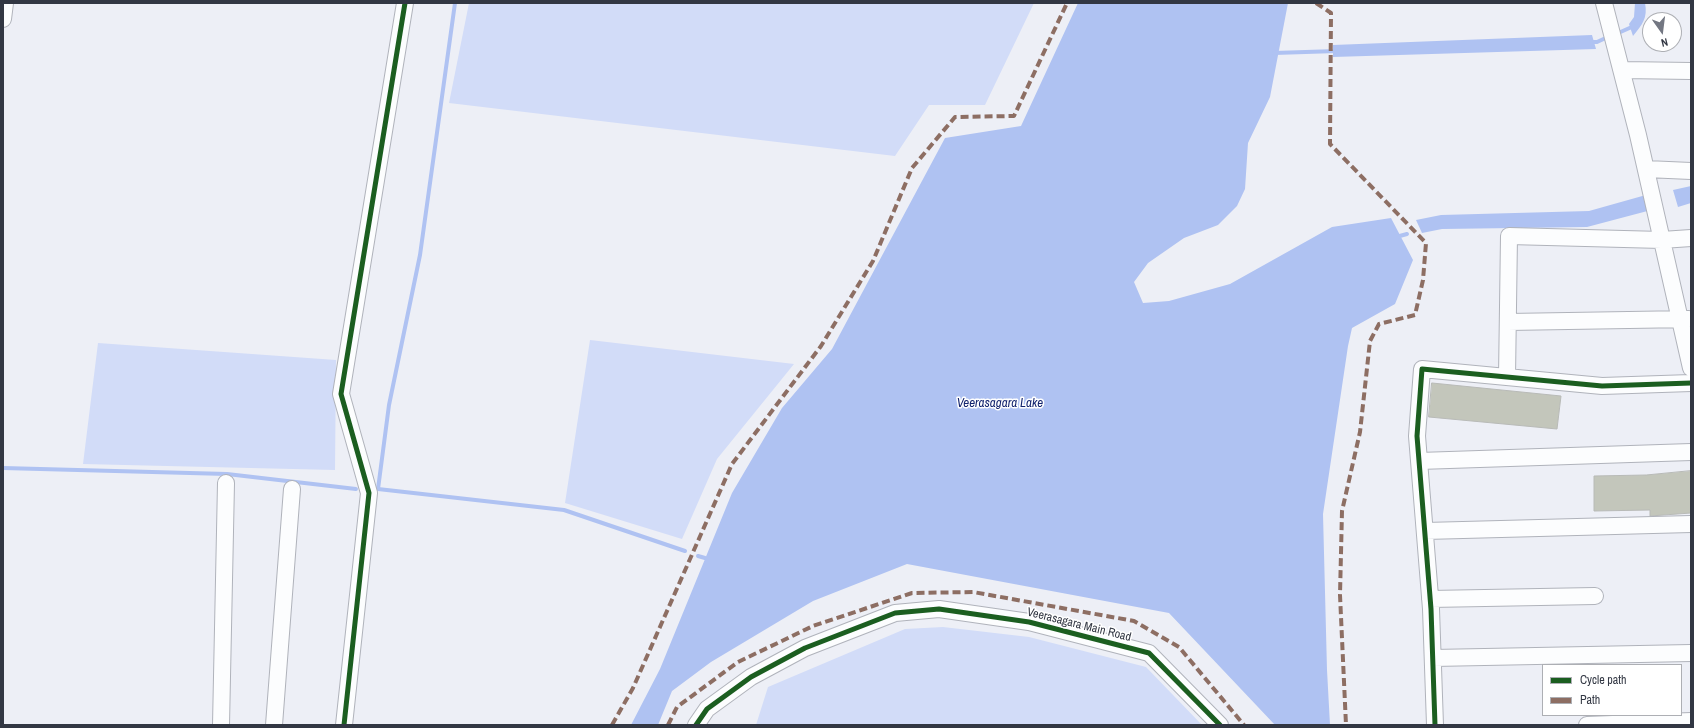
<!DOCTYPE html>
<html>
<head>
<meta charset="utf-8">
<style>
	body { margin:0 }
	#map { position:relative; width:1694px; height:728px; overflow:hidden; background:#edeff6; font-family:"Archivo Narrow",sans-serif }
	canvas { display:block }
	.frame { position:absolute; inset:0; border:4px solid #323743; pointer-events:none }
	.legend { position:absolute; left:1542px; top:664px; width:140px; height:52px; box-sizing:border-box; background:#fff; border:1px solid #adafb4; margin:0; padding:5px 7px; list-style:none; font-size:12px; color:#323743 }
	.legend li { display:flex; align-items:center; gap:8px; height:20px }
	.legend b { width:20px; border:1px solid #adafb4 }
	.north { position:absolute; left:1642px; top:12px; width:40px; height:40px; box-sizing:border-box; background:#fff; border:1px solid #adafb4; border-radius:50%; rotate:166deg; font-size:11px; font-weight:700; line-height:16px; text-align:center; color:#323743 }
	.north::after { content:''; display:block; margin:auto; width:14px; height:18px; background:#737782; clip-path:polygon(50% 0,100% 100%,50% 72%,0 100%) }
</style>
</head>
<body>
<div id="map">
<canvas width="1694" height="728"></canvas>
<div class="frame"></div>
<ul class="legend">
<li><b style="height:5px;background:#1b5e20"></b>Cycle path</li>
<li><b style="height:5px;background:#8d6e63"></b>Path</li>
</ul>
<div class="north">N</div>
</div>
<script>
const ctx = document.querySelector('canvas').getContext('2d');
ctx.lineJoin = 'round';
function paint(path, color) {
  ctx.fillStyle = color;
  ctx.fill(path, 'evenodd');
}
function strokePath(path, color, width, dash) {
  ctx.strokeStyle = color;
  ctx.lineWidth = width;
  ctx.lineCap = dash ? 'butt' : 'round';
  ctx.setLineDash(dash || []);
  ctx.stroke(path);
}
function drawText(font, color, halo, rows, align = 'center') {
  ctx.font = font + ' "Archivo Narrow",sans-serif';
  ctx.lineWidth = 3;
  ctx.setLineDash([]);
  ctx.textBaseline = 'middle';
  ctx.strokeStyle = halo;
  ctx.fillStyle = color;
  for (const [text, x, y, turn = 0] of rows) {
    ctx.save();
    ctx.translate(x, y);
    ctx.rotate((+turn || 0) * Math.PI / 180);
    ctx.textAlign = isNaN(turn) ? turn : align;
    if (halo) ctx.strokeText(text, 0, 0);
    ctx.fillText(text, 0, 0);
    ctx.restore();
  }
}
paint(new Path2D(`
	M 469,3 L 1034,3 L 985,105 L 929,105 L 895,156 L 449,103 Z
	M 590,340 L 794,364 L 717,459 L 682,539 L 565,503 Z
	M 98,343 L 336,360 L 335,470 L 83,464 Z
	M 943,627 L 1029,637 L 1146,667 L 1202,725 L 756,725 L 768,687 L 905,629 Z`), '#d2dcf8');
paint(new Path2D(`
	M 1078,3 L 1288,3 L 1270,97 L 1248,143 L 1245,189 L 1237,206 L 1218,225 L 1184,238 L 1148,263 L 1134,282 L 1143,303 L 1169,301 L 1230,284 L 1332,227 L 1391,218 L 1413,260 L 1395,304 L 1352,328 L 1348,346 L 1323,514 L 1327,670 L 1330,725 L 1275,725 L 1169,613 L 907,564 L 813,601 L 711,662 L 672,691 L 658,725 L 631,725 L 660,669 L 732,493 L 782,408 L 832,349 L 945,138 L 1021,126 Z
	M 1635,3 L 1645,3 C 1648,18 1642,25 1633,36 L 1629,24 L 1634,17 Z
	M 1592,35 L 1596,49 L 1333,57 L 1333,45 Z
	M 1691,186 L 1691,203 L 1678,207 L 1673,190 Z
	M 1653,193 L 1655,209 L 1587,227 L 1442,229 L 1422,233 L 1416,220 L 1441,215 L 1589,211 Z`), '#afc2f2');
strokePath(new Path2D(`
	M 455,3 L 420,255 L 389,405 L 378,489 L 564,510 L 685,551
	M 1616,34 L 1634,26
	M 1590,42 L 1597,42 L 1610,36
	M 1274,53 L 1337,51
	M 1396,237 L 1407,234
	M 3,468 L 227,474 L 356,489
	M 698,556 L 705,558`), '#afc2f2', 4);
const building = new Path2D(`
	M 1432,383 L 1561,396 L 1557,429 L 1429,417 Z
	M 1691,471 L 1691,513 L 1650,516 L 1650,510 L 1594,511 L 1594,476 L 1646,475 Z`);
paint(building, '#c3c6bb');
strokePath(building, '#b8bab7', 1);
const minor = new Path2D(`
	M 1604,3 L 1638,135 L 1691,368
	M 3,19 L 5,3
	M 1622,70 L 1691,71
	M 1646,169 L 1691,171
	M 1508,322 L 1689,319
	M 1507,377 L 1509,236 L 1662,240 L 1691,238
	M 1419,461 L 1691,452
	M 1425,531 L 1691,524
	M 1430,599 L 1595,596
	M 1433,658 L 1691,653
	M 221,725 L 226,483
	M 274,725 L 292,489
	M 344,725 L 369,493 L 341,394 L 405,3
	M 696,725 L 707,709 L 751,677 L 805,648 L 895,613 L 939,609 L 1029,622 L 1149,653 L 1220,725
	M 1435,725 L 1431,609 L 1417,436 L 1422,369 L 1602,386 L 1691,383
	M 1587,725 L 1691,721`);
strokePath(minor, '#b0b3bb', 18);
strokePath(minor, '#fcfdfe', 16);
strokePath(new Path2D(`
	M 1316,3 L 1331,13 L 1330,144 L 1426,243 L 1423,280 L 1415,315 L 1379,324 L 1370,341 L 1360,432 L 1342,511 L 1340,595 L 1346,725
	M 612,725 L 633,688 L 732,464 L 821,346 L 873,261 L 912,168 L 955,117 L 1014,116 L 1067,3
	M 668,725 L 677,707 L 738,662 L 813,626 L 912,593 L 973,592 L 1134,621 L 1179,647 L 1244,725`), '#8d6e63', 4, [8, 4]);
strokePath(new Path2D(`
	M 344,725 L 369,493 L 341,394 L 405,3
	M 696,725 L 707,709 L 751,677 L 805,648 L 895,613 L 939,609 L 1029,622 L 1149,653 L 1220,725
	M 1435,725 L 1431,609 L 1417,436 L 1422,369 L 1602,386 L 1691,383`), '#1b5e20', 5);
drawText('12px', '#323743', '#fff', [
	["Veerasagara Main Road",1079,625,14]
]);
drawText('italic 13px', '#13246e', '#fff', [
	["Veerasagara Lake",1000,404]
]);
</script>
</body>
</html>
